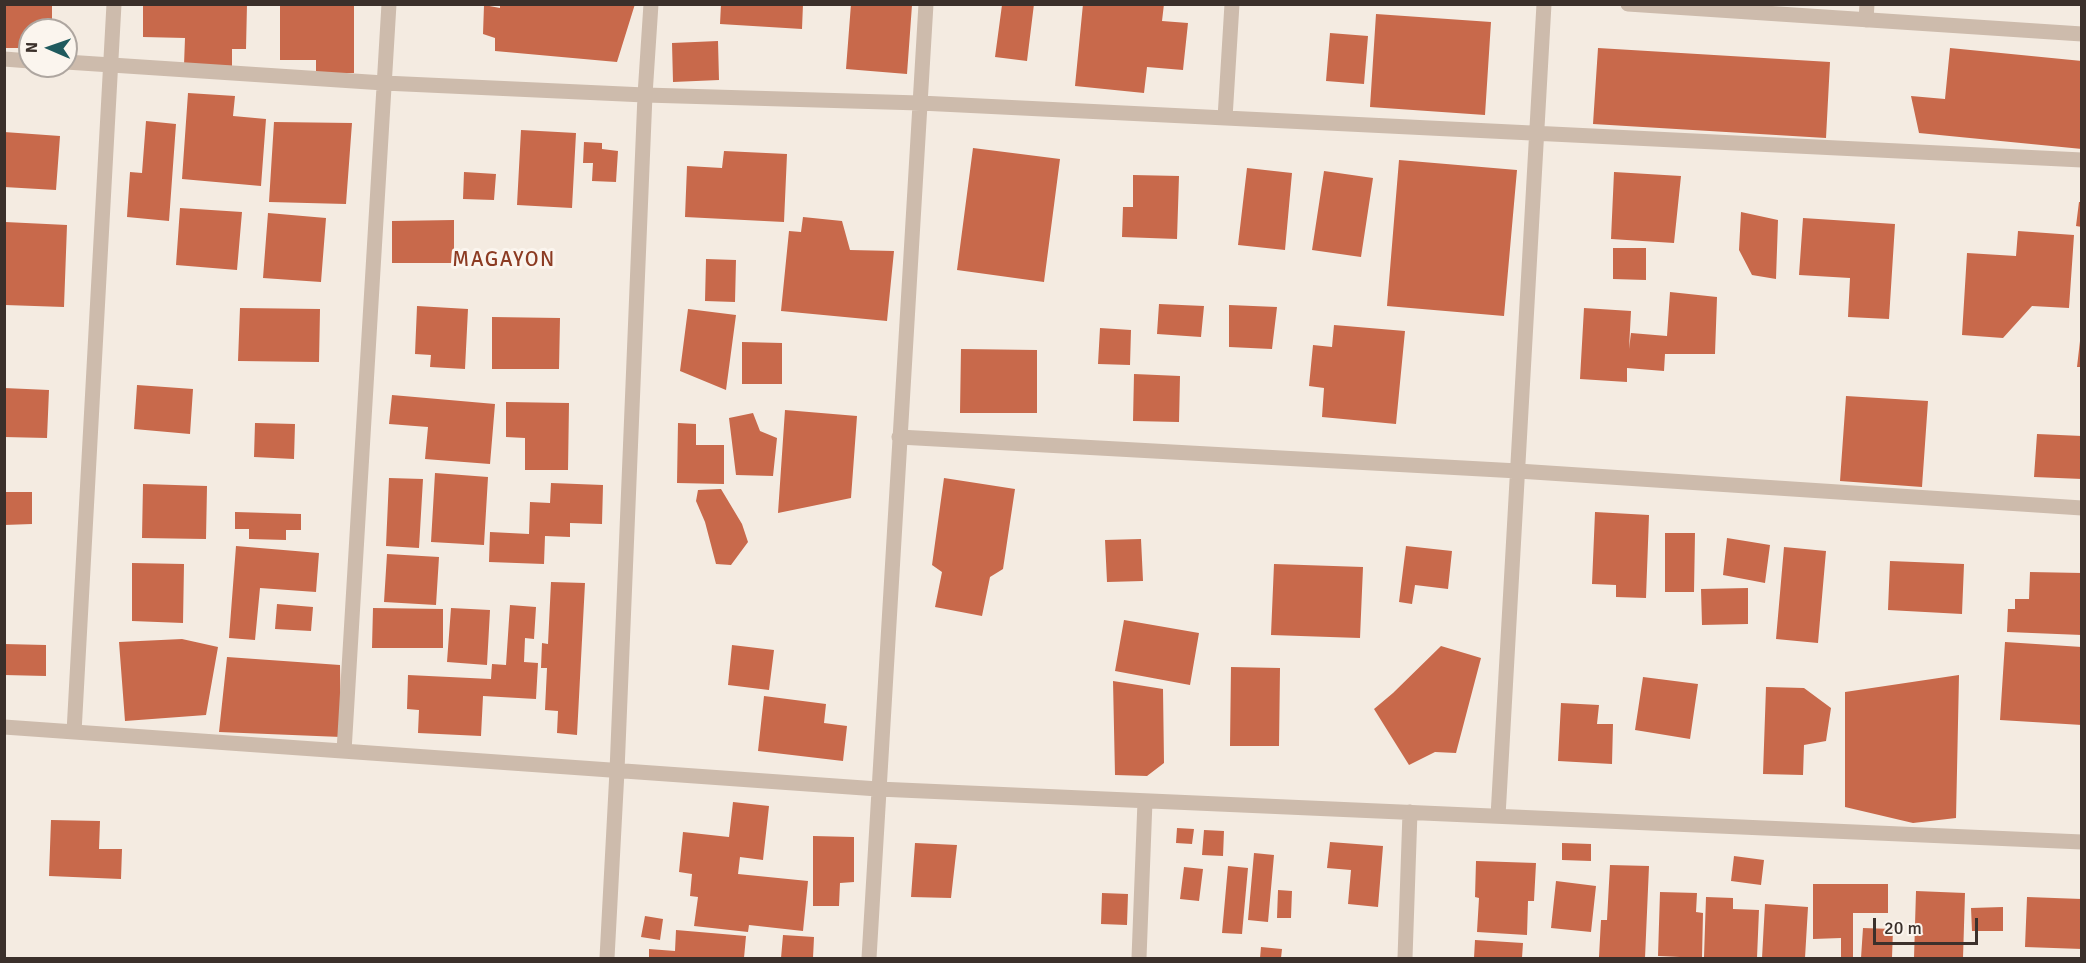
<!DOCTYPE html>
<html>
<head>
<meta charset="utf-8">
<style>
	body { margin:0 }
	#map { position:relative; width:2086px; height:963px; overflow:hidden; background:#f4ebe1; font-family:Signika,sans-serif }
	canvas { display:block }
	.frame { position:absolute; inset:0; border:6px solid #3b302b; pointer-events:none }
	.north { position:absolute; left:18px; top:18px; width:60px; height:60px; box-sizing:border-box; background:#fbf5ee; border:2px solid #aea6a0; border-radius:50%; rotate:272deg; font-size:16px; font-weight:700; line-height:24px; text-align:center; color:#3b302b }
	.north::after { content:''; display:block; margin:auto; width:21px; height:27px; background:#1f5a5e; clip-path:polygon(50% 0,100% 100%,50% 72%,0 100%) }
	.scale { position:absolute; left:1873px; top:918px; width:105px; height:27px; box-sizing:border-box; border:3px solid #3b302b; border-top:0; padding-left:8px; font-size:18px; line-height:21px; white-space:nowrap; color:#3b302b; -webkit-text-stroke:4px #fbf5ee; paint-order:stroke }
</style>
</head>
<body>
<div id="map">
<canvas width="2086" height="963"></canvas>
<div class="frame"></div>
<div class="north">N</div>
<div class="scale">20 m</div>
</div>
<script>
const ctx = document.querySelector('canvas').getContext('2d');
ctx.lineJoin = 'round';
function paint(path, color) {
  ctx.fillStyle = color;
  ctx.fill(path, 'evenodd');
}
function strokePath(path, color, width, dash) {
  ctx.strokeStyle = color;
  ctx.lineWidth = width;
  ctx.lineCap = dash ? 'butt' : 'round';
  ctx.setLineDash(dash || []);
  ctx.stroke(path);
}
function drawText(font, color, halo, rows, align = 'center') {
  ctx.font = font + ' Signika,sans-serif';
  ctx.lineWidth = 6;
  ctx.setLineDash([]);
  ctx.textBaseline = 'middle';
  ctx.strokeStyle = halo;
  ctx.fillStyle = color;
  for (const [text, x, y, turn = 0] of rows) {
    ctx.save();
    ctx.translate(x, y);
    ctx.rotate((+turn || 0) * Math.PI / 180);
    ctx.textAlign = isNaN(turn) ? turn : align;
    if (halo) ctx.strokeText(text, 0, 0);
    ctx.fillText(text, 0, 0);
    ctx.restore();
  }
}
paint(new Path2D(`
	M 4,4 L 52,4 L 52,30 L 30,30 L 30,48 L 4,48 Z
	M 143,4 L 247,4 L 246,49 L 232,49 L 232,66 L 184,65 L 185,38 L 143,37 Z
	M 280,4 L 354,4 L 354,73 L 316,73 L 316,60 L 280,60 Z
	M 500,4 L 635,4 L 617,62 L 495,51 L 495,38 L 483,34 L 484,5 L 500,8 Z
	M 721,4 L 803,4 L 802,29 L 720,24 Z
	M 851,4 L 912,5 L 907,74 L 846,69 Z
	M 1034,4 L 1027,61 L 995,57 L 1002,5 Z
	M 1083,4 L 1164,4 L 1162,21 L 1188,23 L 1183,70 L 1147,67 L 1144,93 L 1075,86 Z
	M 1376,14 L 1491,22 L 1485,115 L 1370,107 Z
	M 1330,33 L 1368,36 L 1364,84 L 1326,81 Z
	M 718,41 L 719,80 L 673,82 L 672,43 Z
	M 1598,48 L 1830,62 L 1826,138 L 1593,124 Z
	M 1950,48 L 2082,61 L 2082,149 L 1919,133 L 1911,96 L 1945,99 Z
	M 188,93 L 235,96 L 233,116 L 266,119 L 261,186 L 182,179 Z
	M 146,121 L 176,124 L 169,221 L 127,217 L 130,172 L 142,173 Z
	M 274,122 L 352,123 L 346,204 L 269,202 Z
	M 521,130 L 576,133 L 572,208 L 517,205 Z
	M 4,132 L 60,136 L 56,190 L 4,187 Z
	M 584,142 L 602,143 L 602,149 L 618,151 L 616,182 L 592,181 L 593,163 L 583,163 Z
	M 973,148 L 1060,159 L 1044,282 L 957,270 Z
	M 724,151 L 787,154 L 784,222 L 685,217 L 687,166 L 722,168 Z
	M 1399,160 L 1517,170 L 1504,316 L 1387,306 Z
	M 1247,168 L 1292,173 L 1285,250 L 1238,245 Z
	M 1324,171 L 1373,178 L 1361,257 L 1312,250 Z
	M 464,172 L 496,174 L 494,200 L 463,199 Z
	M 1614,172 L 1681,176 L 1674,243 L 1611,239 Z
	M 1133,175 L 1179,176 L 1177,239 L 1122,237 L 1123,207 L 1133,207 Z
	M 2079,202 L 2082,202 L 2082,227 L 2076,226 Z
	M 180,208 L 242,212 L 237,270 L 176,265 Z
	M 1741,212 L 1778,220 L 1776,279 L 1752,275 L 1739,250 Z
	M 268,213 L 326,218 L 321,282 L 263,278 Z
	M 803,217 L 842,221 L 850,250 L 894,251 L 887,321 L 781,311 L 789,231 L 801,232 Z
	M 1803,218 L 1895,224 L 1889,319 L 1848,317 L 1850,278 L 1799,275 Z
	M 454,220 L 454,263 L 392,263 L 392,221 Z
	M 5,222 L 67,225 L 64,307 L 5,305 Z
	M 2018,231 L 2074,235 L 2069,308 L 2032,306 L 2003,338 L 1962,335 L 1967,253 L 2016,256 Z
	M 1613,248 L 1646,248 L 1646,280 L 1613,279 Z
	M 706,259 L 736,260 L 735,302 L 705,301 Z
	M 1670,292 L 1717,297 L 1715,354 L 1665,354 L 1664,371 L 1627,368 L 1627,382 L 1580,379 L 1584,308 L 1631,311 L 1629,349 L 1631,333 L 1667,336 Z
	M 1159,304 L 1204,306 L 1201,337 L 1157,334 Z
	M 1229,305 L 1277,307 L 1272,349 L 1229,347 Z
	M 417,306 L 468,309 L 465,369 L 430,367 L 431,355 L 415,354 Z
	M 240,308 L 320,309 L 319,362 L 238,361 Z
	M 688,309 L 736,315 L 726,390 L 680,371 Z
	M 492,317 L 560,318 L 559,369 L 492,369 Z
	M 1334,325 L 1405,331 L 1396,424 L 1322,417 L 1324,388 L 1309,386 L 1313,345 L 1332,347 Z
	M 1100,328 L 1131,330 L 1130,365 L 1098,364 Z
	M 2080,341 L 2082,341 L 2082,367 L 2077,367 Z
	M 742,342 L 782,343 L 782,384 L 742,384 Z
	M 961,349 L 1037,350 L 1037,413 L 960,413 Z
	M 1134,374 L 1180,376 L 1179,422 L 1133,421 Z
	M 137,385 L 193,389 L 190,434 L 134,429 Z
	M 4,388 L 49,390 L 47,438 L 4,437 Z
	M 392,395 L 495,404 L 490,464 L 425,459 L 428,427 L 389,424 Z
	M 1846,396 L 1928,401 L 1922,487 L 1840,481 Z
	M 506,402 L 569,403 L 568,470 L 525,470 L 525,438 L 506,437 Z
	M 785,410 L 857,416 L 851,498 L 778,513 Z
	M 753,413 L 760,431 L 777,438 L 773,476 L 736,475 L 729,418 Z
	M 255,423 L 295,424 L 294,459 L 254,457 Z
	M 678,423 L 696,424 L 696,445 L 724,445 L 724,484 L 677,483 Z
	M 2037,434 L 2082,436 L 2082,479 L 2034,477 Z
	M 435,473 L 488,477 L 484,545 L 431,542 Z
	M 389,478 L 423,479 L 419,548 L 386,546 Z
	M 944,478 L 1015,489 L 1003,569 L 990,577 L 982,616 L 935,607 L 942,572 L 932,565 Z
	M 551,483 L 603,485 L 602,524 L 570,523 L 570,537 L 545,536 L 544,564 L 489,562 L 490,532 L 529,534 L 530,502 L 550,503 Z
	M 143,484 L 207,486 L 206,539 L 142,538 Z
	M 721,489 L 742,524 L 748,542 L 731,565 L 716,564 L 705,522 L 696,501 L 698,490 Z
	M 4,492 L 32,492 L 32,524 L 4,525 Z
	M 235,512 L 301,514 L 301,530 L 286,530 L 286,540 L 249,539 L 249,529 L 235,529 Z
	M 1595,512 L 1649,515 L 1646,598 L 1616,597 L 1616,585 L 1592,584 Z
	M 1665,533 L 1695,533 L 1694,592 L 1665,592 Z
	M 1727,538 L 1770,545 L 1765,583 L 1723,575 Z
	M 1141,539 L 1143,581 L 1107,582 L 1105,540 Z
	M 236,546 L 319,553 L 316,592 L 260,588 L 255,640 L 229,638 Z
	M 1406,546 L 1452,551 L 1448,589 L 1415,585 L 1412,604 L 1399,602 Z
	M 1784,547 L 1826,551 L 1818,643 L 1776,639 Z
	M 387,554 L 439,557 L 436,605 L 384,602 Z
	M 1890,561 L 1964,564 L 1962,614 L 1888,610 Z
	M 132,563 L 184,564 L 183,623 L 132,621 Z
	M 1274,564 L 1363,567 L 1360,638 L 1271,635 Z
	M 2030,572 L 2082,573 L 2082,635 L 2007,632 L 2008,609 L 2015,609 L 2015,599 L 2029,599 Z
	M 551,582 L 585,583 L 577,735 L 557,733 L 558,711 L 545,710 L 547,668 L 541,668 L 542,643 L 548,644 Z
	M 1748,588 L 1748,624 L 1702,625 L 1701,589 Z
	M 277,604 L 313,607 L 311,631 L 275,629 Z
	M 510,605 L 536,607 L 534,639 L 525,638 L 524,662 L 538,663 L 536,699 L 483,696 L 481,736 L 418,733 L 419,710 L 407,709 L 408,675 L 491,679 L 492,664 L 506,665 Z
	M 373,608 L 443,609 L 443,648 L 372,648 Z
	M 451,608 L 490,610 L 487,665 L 447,662 Z
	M 1124,620 L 1199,633 L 1190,685 L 1115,671 Z
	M 182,639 L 218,647 L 206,715 L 125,721 L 119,642 Z
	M 2005,642 L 2082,647 L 2082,725 L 2000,720 Z
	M 4,644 L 46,645 L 46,676 L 4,675 Z
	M 732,645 L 774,650 L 769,690 L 728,685 Z
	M 1441,646 L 1481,658 L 1456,753 L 1435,752 L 1409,765 L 1374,709 L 1393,693 Z
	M 227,657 L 340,665 L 341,737 L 219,732 Z
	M 1231,667 L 1280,668 L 1279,746 L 1230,746 Z
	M 1959,675 L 1956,818 L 1913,823 L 1845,807 L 1845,692 Z
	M 1643,677 L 1698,684 L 1690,739 L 1635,730 Z
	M 1113,681 L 1163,689 L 1164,763 L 1147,776 L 1115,775 Z
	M 1766,687 L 1804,688 L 1831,708 L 1826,741 L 1804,745 L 1803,775 L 1763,774 Z
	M 764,696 L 826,704 L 824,723 L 847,726 L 843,761 L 758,751 Z
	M 1561,703 L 1599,705 L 1597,724 L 1613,724 L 1612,764 L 1558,761 Z
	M 733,802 L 769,806 L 763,860 L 740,857 L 738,874 L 808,881 L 803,931 L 749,925 L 748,932 L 694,926 L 698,897 L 690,896 L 692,874 L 679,872 L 683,832 L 729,837 Z
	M 51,820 L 100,821 L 99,849 L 122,849 L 121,879 L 49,876 Z
	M 1177,828 L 1194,829 L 1192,844 L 1176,843 Z
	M 1204,830 L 1224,831 L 1223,856 L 1202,855 Z
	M 813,836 L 854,837 L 854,882 L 840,883 L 839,906 L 813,906 Z
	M 1330,842 L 1383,846 L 1378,907 L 1348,904 L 1351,870 L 1327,868 Z
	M 915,843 L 957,845 L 951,898 L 911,897 Z
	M 1562,843 L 1591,844 L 1591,861 L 1562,860 Z
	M 1254,853 L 1274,855 L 1268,922 L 1248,920 Z
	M 1734,856 L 1764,860 L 1761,885 L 1731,881 Z
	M 1476,861 L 1536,863 L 1534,901 L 1528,901 L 1527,935 L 1477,932 L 1479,898 L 1475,897 Z
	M 1610,865 L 1649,866 L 1645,958 L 1599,957 L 1601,920 L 1607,920 Z
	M 1228,866 L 1248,868 L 1242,934 L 1222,933 Z
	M 1184,867 L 1203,869 L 1199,901 L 1180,899 Z
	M 1556,881 L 1596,886 L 1591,932 L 1551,928 Z
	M 1813,884 L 1888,884 L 1888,913 L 1853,913 L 1853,958 L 1841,958 L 1841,938 L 1813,939 Z
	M 1278,890 L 1292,891 L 1291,918 L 1277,918 Z
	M 1916,891 L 1965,893 L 1963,958 L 1914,958 Z
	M 1660,892 L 1697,893 L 1696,912 L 1703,913 L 1702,958 L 1658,956 Z
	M 1102,893 L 1128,894 L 1127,925 L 1101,924 Z
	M 1706,897 L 1733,898 L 1733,909 L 1759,910 L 1757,958 L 1704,957 Z
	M 2027,897 L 2082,899 L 2082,949 L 2025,947 Z
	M 1765,904 L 1808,907 L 1805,958 L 1762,958 Z
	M 2003,907 L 2003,931 L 1972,931 L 1971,908 Z
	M 645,916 L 663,919 L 660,940 L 641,937 Z
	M 1863,928 L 1893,929 L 1892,958 L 1861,958 Z
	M 676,930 L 746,936 L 744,958 L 649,958 L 649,949 L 675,951 Z
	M 783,935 L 814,937 L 813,958 L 781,958 Z
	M 1475,940 L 1523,943 L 1522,958 L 1474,958 Z
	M 1261,947 L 1282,949 L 1281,958 L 1260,958 Z`), '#c8694b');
strokePath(new Path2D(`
	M 1628,4 L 2082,34
	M 1866,20 L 1867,4
	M 4,59 L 30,61
	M 66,62 L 384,83 L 645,95 L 920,103 L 2082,160
	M 1225,118 L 1232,4
	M 899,437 L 1518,471 L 2082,508
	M 4,727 L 878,789 L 2082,842
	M 74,732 L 114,4
	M 344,751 L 389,4
	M 1498,816 L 1544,4
	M 607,958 L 617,771 L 645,95 L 651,4
	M 869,958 L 926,4
	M 1139,958 L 1145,801
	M 1405,958 L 1410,812`), '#cdbbac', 15);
ctx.letterSpacing = '1.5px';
drawText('21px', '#8c3b22', '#fbf5ee', [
	["MAGAYON",504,260]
]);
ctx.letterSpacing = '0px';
</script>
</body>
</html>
